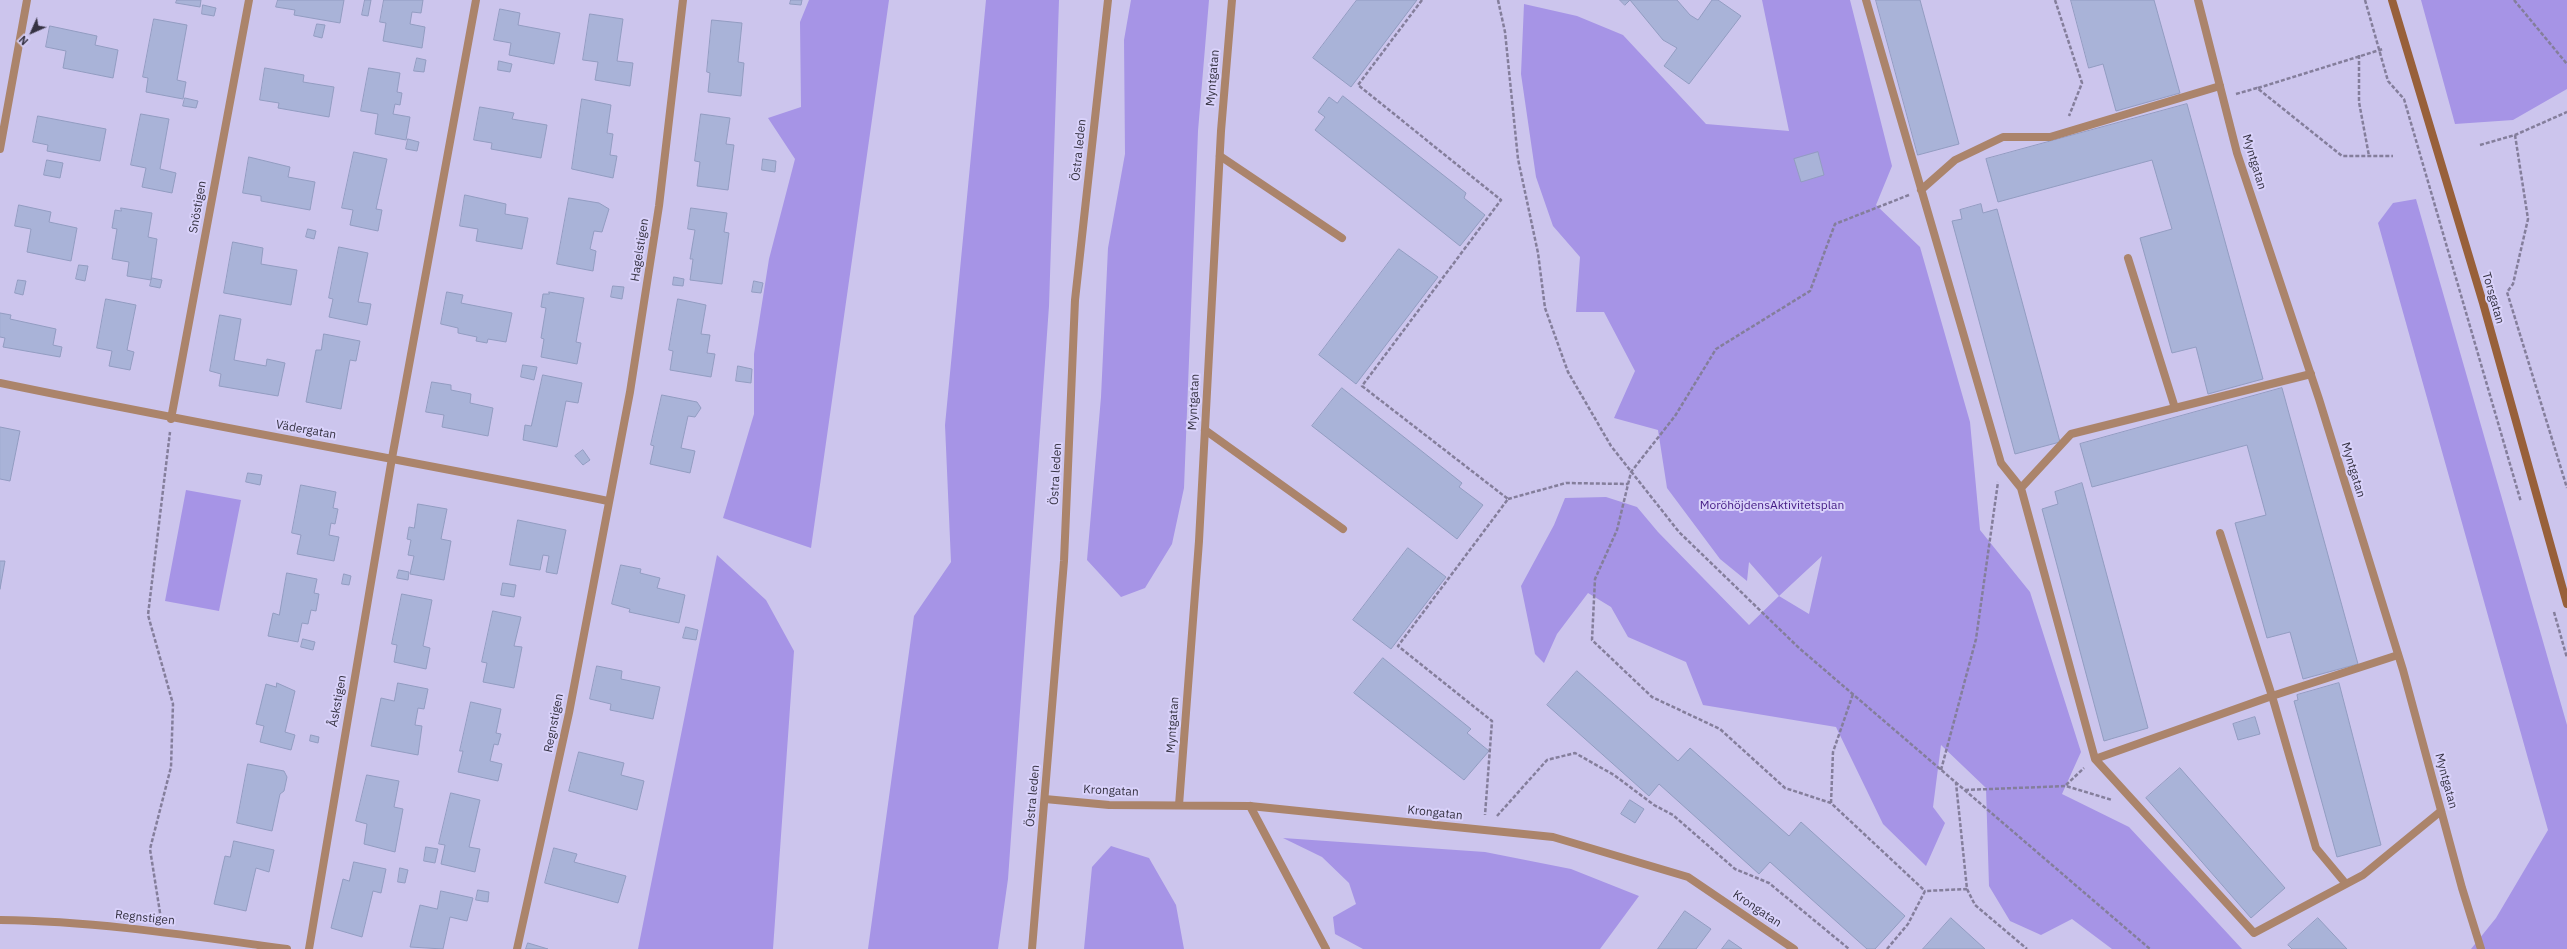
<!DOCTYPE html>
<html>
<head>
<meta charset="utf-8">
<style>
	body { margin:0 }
	#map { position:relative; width:2567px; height:949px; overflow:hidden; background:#ccc5ed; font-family:"IBM Plex Sans",sans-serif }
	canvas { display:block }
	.north { position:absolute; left:12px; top:12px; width:40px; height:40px; -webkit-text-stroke:3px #d9d2fa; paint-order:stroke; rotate:225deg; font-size:11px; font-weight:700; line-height:16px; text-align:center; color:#353242 }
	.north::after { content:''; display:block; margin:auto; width:14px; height:18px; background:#353242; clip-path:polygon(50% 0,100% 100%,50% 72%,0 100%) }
</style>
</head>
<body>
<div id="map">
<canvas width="2567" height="949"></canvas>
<div class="north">N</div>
</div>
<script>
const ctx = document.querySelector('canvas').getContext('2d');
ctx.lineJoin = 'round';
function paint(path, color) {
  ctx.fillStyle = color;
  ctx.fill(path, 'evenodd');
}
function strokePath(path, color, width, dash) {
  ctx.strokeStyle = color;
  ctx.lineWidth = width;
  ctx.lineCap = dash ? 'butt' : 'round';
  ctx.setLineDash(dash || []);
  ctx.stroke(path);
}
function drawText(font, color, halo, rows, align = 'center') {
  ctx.font = font + ' "IBM Plex Sans",sans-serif';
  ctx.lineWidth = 4;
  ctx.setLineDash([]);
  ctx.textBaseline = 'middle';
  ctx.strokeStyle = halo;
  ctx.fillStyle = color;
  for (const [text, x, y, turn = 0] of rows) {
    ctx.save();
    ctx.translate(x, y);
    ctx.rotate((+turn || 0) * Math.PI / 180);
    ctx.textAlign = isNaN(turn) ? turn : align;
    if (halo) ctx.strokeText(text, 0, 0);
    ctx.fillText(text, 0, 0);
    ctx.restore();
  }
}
paint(new Path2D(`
	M 809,0 L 889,0 L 811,548 L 723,518 L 754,414 L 754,354 L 769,259 L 795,159 L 768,118 L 801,107 L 800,22 Z
	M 986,0 L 1059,0 L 1049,306 L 1008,879 L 998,949 L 868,949 L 914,616 L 951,562 L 945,425 Z
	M 1131,0 L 1209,0 L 1198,131 L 1184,488 L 1172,544 L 1145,588 L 1121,597 L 1087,560 L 1101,397 L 1108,248 L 1125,154 L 1124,40 Z
	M 1762,0 L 1850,0 L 1892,166 L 1876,205 L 1920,247 L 1970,422 L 1980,530 L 2030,592 L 2081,752 L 2062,794 L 2129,827 L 2242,949 L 2112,949 L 2072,919 L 2041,935 L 2010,921 L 1989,886 L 1986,788 L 1941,745 L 1933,807 L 1945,823 L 1926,866 L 1883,824 L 1836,727 L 1703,705 L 1686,662 L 1628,637 L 1611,607 L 1588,593 L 1557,634 L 1544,663 L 1535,654 L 1521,586 L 1554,525 L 1565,498 L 1606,497 L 1637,507 L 1658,532 L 1749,625 L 1779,596 L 1749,562 L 1747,581 L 1720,559 L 1667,488 L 1658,430 L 1614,418 L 1635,371 L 1604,312 L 1576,312 L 1580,257 L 1553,226 L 1536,177 L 1521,74 L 1524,4 L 1577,16 L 1623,35 L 1706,124 L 1789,131 ZM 1822,556 L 1809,614 L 1779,596 Z
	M 2421,0 L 2567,0 L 2567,89 L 2513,120 L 2455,124 Z
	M 2416,199 L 2567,725 L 2567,949 L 2471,949 L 2496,918 L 2548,830 L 2378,223 L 2393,203 Z
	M 186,490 L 241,500 L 219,611 L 165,601 Z
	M 717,555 L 766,600 L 794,651 L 773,949 L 638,949 Z
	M 1283,838 L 1485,852 L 1571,869 L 1639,896 L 1600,949 L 1363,949 L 1335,934 L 1333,917 L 1356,904 L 1349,883 L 1322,857 Z
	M 1111,846 L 1149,858 L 1176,905 L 1184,949 L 1084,949 L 1092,867 Z`), '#a694e6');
const building = new Path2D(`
	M 177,0 L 201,0 L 200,7 L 176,3 Z
	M 278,0 L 344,0 L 340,23 L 294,15 L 295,10 L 276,7 Z
	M 365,0 L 371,0 L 368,16 L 362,15 Z
	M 384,0 L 423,0 L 421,13 L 412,12 L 410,24 L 425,27 L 422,48 L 383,41 L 386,23 L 380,22 Z
	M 791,0 L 802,0 L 801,5 L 790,4 Z
	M 1357,0 L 1417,0 L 1351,87 L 1313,58 Z
	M 1620,0 L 1677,0 L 1690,15 L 1698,20 L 1712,0 L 1718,0 L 1741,16 L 1689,84 L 1664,66 L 1677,48 L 1663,40 L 1630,0 L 1625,5 Z
	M 1876,0 L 1920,0 L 1959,144 L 1918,155 Z
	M 2071,0 L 2154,0 L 2180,93 L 2116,111 L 2103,64 L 2089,68 Z
	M 203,5 L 216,8 L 214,16 L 202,14 Z
	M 500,9 L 520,13 L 518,25 L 560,33 L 554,64 L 509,55 L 511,43 L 494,40 Z
	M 590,14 L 623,19 L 617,61 L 633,63 L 630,86 L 595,80 L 598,62 L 583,60 Z
	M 154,19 L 187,25 L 177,80 L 186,82 L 183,99 L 146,92 L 148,78 L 143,77 Z
	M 712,20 L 742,23 L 738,62 L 744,63 L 741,96 L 708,92 L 710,73 L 707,72 Z
	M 317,24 L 325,25 L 322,38 L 314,36 Z
	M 50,26 L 97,36 L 95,45 L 118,50 L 113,78 L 63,68 L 66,51 L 46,47 Z
	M 417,58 L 426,60 L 424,72 L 414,71 Z
	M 499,61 L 512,64 L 510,72 L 498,70 Z
	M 265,68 L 304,75 L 303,82 L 334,87 L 329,117 L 278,108 L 279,103 L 260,100 Z
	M 369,68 L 400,73 L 397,92 L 402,93 L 400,105 L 395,104 L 393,114 L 410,117 L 406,140 L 375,134 L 378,114 L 361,111 Z
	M 1343,96 L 1466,193 L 1464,198 L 1485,215 L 1460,246 L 1315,130 L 1325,117 L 1318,112 L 1329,97 L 1337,103 Z
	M 185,98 L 198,101 L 196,108 L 183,106 Z
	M 582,99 L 611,105 L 607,133 L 613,134 L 610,155 L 617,156 L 613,178 L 572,169 Z
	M 2187,104 L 2263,379 L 2208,394 L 2196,347 L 2172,353 L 2140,238 L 2172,229 L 2152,160 L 1998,202 L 1986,159 Z
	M 480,107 L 514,113 L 512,119 L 547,125 L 541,158 L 491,149 L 492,143 L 474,140 Z
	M 141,114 L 169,119 L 160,169 L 176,173 L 172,193 L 142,187 L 146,168 L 131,165 Z
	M 701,114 L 730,118 L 726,144 L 734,145 L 728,190 L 697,186 L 700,162 L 695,161 Z
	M 38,116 L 106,129 L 100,161 L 47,151 L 48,145 L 33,142 Z
	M 408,139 L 419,142 L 417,151 L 406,149 Z
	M 354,152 L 387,159 L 376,209 L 382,210 L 378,231 L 350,225 L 353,210 L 342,208 Z
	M 1818,152 L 1824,175 L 1801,182 L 1794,159 Z
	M 249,157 L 290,167 L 288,177 L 315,182 L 310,210 L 261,201 L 261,196 L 243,193 Z
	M 763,159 L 776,161 L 775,172 L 762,170 Z
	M 47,160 L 63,163 L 60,178 L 44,175 Z
	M 465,195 L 506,204 L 505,214 L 528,218 L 522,249 L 476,241 L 478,229 L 460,226 Z
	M 569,198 L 599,203 L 609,209 L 602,232 L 594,231 L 590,249 L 596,251 L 593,271 L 557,264 Z
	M 1981,204 L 1983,213 L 1997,209 L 2060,442 L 2015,454 L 1952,221 L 1962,219 L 1960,210 Z
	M 19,205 L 51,212 L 49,222 L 77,228 L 71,261 L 27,252 L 31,229 L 15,226 Z
	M 121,208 L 152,213 L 148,237 L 157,239 L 151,280 L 127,276 L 129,262 L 112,259 L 117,229 L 112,228 L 115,210 L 121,211 Z
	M 691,208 L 727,213 L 724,232 L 729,233 L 722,284 L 690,280 L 693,259 L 690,259 L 695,230 L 688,229 Z
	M 308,229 L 316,231 L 314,239 L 306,237 Z
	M 233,242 L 263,248 L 261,264 L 297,270 L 291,305 L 224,293 Z
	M 339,247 L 368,253 L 358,302 L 371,304 L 367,325 L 329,317 L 333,299 L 329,298 Z
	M 1399,249 L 1438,277 L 1356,384 L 1319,355 Z
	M 79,265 L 88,266 L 85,281 L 76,279 Z
	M 674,277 L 684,279 L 683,286 L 673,285 Z
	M 152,278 L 162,280 L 160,288 L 150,286 Z
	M 18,280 L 26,281 L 23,295 L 15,293 Z
	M 754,281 L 763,283 L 761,293 L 752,292 Z
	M 613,286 L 624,287 L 622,299 L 611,297 Z
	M 447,292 L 463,295 L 461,303 L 512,313 L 506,342 L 488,339 L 487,343 L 476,341 L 477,337 L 458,333 L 458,328 L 441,324 Z
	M 549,292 L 584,298 L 576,342 L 581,343 L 577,364 L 541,357 L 544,339 L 541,338 L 546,308 L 541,307 L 543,294 L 549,294 Z
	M 106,299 L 136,305 L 127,350 L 134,352 L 130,370 L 109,366 L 112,351 L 97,348 Z
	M 678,299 L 706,305 L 701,334 L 710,335 L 707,353 L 715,354 L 711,377 L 670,370 L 673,351 L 669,350 Z
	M 0,313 L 11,315 L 10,319 L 56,329 L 53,345 L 62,347 L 60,357 L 3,347 L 5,338 L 0,337 Z
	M 220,315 L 241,319 L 234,360 L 266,366 L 267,359 L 285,363 L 278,396 L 219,386 L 221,374 L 210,371 Z
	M 324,334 L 360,341 L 356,361 L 350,360 L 341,409 L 306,402 L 316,350 L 321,350 Z
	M 523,365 L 537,367 L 534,380 L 521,377 Z
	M 738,366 L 752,369 L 751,383 L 736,381 Z
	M 543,375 L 582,383 L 578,403 L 566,401 L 557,447 L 523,440 L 525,425 L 531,426 Z
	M 432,382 L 451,385 L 451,390 L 471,394 L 470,403 L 493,408 L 488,436 L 442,427 L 444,415 L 426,412 Z
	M 1342,388 L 1462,483 L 1459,487 L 1483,505 L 1457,539 L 1312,426 Z
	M 2282,388 L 2358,664 L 2303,679 L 2290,632 L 2267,638 L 2235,523 L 2266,515 L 2247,445 L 2092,487 L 2080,444 Z
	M 662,395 L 697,402 L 701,408 L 695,417 L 688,416 L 681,448 L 695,451 L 690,473 L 650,464 L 654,446 L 651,445 Z
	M 0,427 L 20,431 L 10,481 L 0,479 Z
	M 583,450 L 590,460 L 583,465 L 575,456 Z
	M 248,473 L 262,475 L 260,485 L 246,482 Z
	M 2082,483 L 2148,728 L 2104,741 L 2042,509 L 2058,504 L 2055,492 Z
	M 301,485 L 336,492 L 333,508 L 338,509 L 335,524 L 331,523 L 329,535 L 339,537 L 334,561 L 297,554 L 301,535 L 292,533 Z
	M 418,504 L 447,509 L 441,539 L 451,541 L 444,580 L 410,574 L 414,556 L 408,555 L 411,540 L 407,539 L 409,527 L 414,528 Z
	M 518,520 L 566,530 L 557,574 L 546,572 L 549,556 L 543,555 L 540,570 L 510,565 Z
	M 1408,548 L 1446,577 L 1391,649 L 1353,620 Z
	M 0,561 L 5,561 L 0,589 Z
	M 621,565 L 641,569 L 640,573 L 660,578 L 657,588 L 685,595 L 679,623 L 629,612 L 630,609 L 612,604 Z
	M 399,570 L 409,572 L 408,580 L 397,578 Z
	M 287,573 L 317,579 L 314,593 L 319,594 L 316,611 L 311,610 L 308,624 L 302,623 L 298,642 L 268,636 L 273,613 L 279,615 Z
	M 344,574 L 351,576 L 349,585 L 342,584 Z
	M 503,583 L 516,585 L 514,597 L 501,595 Z
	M 402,594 L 432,600 L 423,646 L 430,648 L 426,669 L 394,662 L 397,645 L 392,644 Z
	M 493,611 L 521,617 L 514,646 L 522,647 L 514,688 L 483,682 L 487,663 L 482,662 Z
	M 686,627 L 698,630 L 696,640 L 683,638 Z
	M 303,639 L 315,642 L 313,650 L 301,647 Z
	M 1383,658 L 1471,729 L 1467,733 L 1489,751 L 1464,780 L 1354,693 Z
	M 597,666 L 622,671 L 621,679 L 660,687 L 653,719 L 610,710 L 611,704 L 590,699 Z
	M 1577,671 L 1678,761 L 1690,748 L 1789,836 L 1801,822 L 1905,916 L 1875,949 L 1867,949 L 1770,862 L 1759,874 L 1659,784 L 1649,796 L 1547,705 Z
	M 277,683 L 295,691 L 285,732 L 295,735 L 291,750 L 260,742 L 264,726 L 256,724 L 266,684 L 276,687 Z
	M 398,683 L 428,689 L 424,709 L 418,708 L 415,725 L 422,726 L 418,755 L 371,746 L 381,698 L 394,701 Z
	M 2339,683 L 2381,845 L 2337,857 L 2294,701 L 2298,700 L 2297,695 Z
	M 471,702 L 501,709 L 496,733 L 501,734 L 498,745 L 494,744 L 490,761 L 502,764 L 498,781 L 458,772 L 463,751 L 460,751 Z
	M 2255,717 L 2260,734 L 2238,740 L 2233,724 Z
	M 311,735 L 319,737 L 318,743 L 310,741 Z
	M 579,752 L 624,763 L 621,775 L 644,781 L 637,810 L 569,791 Z
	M 248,764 L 284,771 L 287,777 L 284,791 L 280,794 L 272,831 L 237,823 Z
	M 2180,768 L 2285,888 L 2251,918 L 2146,798 Z
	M 367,775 L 399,781 L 394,807 L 403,809 L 395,852 L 364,844 L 367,824 L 356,821 Z
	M 451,793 L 480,800 L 469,847 L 480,849 L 475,872 L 441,864 L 445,845 L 439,844 Z
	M 1630,800 L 1644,809 L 1635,823 L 1621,814 Z
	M 234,841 L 274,850 L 269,872 L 256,868 L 246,911 L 214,904 L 225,856 L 230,857 Z
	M 426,847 L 438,849 L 435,863 L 424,861 Z
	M 554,848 L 577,854 L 574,862 L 626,876 L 618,903 L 545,883 Z
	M 354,862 L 386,869 L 381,893 L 373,891 L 362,937 L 331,928 L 343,879 L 349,881 Z
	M 400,868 L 408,870 L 405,883 L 398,882 Z
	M 478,890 L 489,892 L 488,902 L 476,900 Z
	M 441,891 L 473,898 L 467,921 L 450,917 L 443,949 L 410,947 L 420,905 L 437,909 Z
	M 1685,911 L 1711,929 L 1696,949 L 1658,949 Z
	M 1951,918 L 1985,949 L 1923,949 Z
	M 2318,918 L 2347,949 L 2292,949 L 2288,945 Z
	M 1729,940 L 1742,949 L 1722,949 Z
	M 528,943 L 548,949 L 526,949 Z`);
paint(building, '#a9b3d8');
strokePath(building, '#929cc1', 1);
strokePath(new Path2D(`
	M 1422,0 L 1358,85 L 1501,200 L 1362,386 L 1508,499 L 1398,646 L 1492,721 L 1485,815
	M 1498,0 L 1505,32 L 1518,159 L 1538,253 L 1545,308 L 1568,372 L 1611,446 L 1679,532 L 1799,648 L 2150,949
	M 2055,0 L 2082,83 L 2069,116
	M 2365,0 L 2388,81 L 2404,99 L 2521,502
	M 2514,0 L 2567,64
	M 2359,55 L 2359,102 L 2369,156
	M 2258,88 L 2383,49
	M 2236,94 L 2257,88 L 2342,156 L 2393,156
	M 2515,135 L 2528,219 L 2513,284 L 2507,292 L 2567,488
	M 2480,145 L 2515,135 L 2567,112
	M 1909,195 L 1835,224 L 1810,291 L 1716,349 L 1675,416 L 1631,472 L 1617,530 L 1595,579 L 1592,640 L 1652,697 L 1720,729 L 1785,788 L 1831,803 L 1925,891
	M 1508,499 L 1566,483 L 1628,484
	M 2554,612 L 2567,658
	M 1941,770 L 1976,639 L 1998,482
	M 2066,785 L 2084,768
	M 1965,790 L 2066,786 L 2112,800
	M 1831,803 L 1833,752 L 1853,694
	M 1497,816 L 1547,760 L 1575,753 L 1614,775 L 1654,805 L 1673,815 L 1735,869 L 1769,883 L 1849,949
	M 1967,889 L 1975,905 L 2027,949
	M 161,919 L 150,849 L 171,767 L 173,704 L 148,615 L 170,432
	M 1887,949 L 1908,924 L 1925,891 L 1967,889 L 1956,783`), '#847e9b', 2.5, [4, 2]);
strokePath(new Path2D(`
	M 1866,0 L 2001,463 L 2021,488
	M 1220,156 L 1342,238
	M 1921,190 L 1955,160 L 2003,137 L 2050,137 L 2220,86
	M 2311,374 L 2071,434 L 2021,488 L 2095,759 L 2254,933 L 2363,875 L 2441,811
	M 1205,430 L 1343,529
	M 2220,533 L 2272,696 L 2316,848 L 2346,884
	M 2095,759 L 2272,696 L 2398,655
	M 1250,806 L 1326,949`), '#ab846b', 8);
strokePath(new Path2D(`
	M 2198,0 L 2237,153 L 2319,399 L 2403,670 L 2462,888 L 2481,949
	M 0,149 L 27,0
	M 2128,258 L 2175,408
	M 0,383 C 202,425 406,460 608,501
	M 171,419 L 249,0
	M 1045,799 L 1109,805 L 1250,806 L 1553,837 L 1688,877 L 1794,949
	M 1179,805 L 1199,541 L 1221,131 L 1232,0
	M 0,920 C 96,921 192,936 287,949
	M 309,949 L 392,458 L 476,0
	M 517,949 L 569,713 L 630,392 L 659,206 L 683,0`), '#ab846b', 8);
strokePath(new Path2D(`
	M 1032,949 L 1064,561 L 1075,300 L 1108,0`), '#ab846b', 8);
strokePath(new Path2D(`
	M 2392,0 L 2483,303 L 2567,604`), '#98603a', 8);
drawText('12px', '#353242', '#d9d2fa', [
	["Myntgatan",1213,78,-85],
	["Östra leden",1079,150,-84],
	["Myntgatan",2254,162,73],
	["Snöstigen",198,207,-80],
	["Hagelstigen",640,250,-81],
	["Torsgatan",2493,298,74],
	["Myntgatan",1194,402,-87],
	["Vädergatan",306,430,10],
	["Myntgatan",2353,470,73],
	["Östra leden",1056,474,-87],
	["Åskstigen",338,701,-80],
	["Regnstigen",554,723,-79],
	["Myntgatan",1173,725,-86],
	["Myntgatan",2446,781,75],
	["Krongatan",1111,791,3],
	["Östra leden",1033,796,-85],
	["Krongatan",1435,813,6],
	["Krongatan",1757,909,34],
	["Regnstigen",145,918,6]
]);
drawText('12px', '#421883', '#d9d2fa', [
	["MoröhöjdensAktivitetsplan",1772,506]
]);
</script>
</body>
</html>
